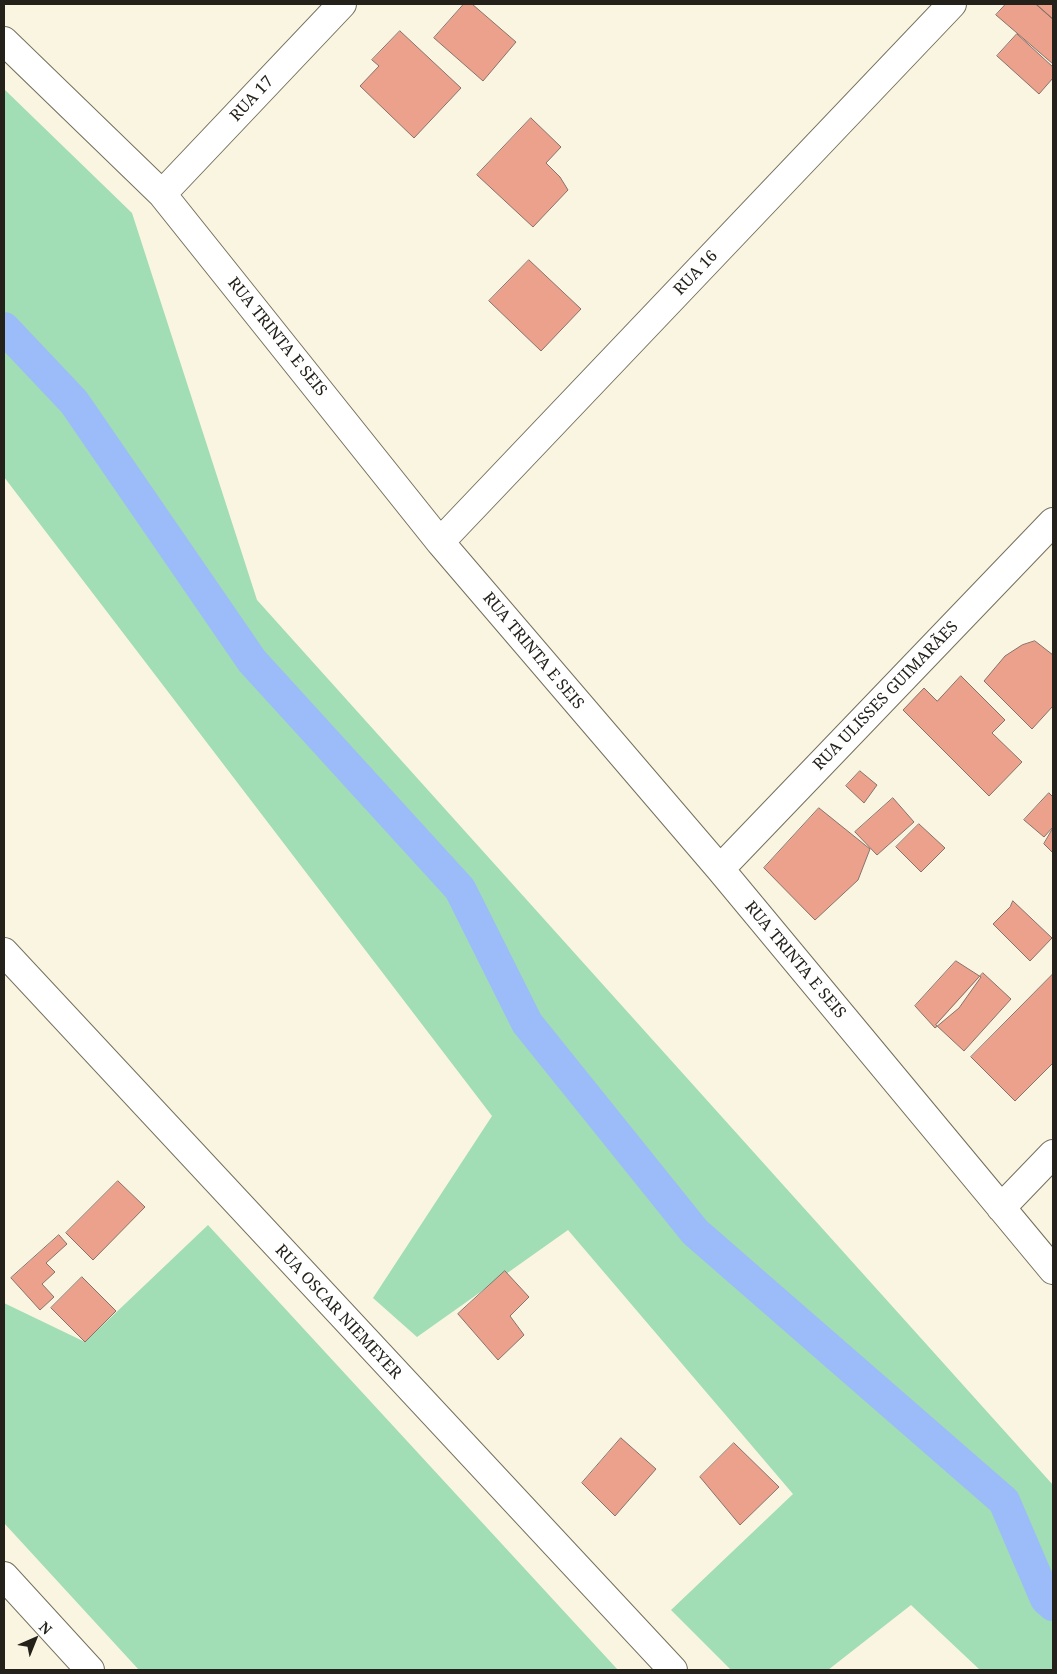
<!DOCTYPE html>
<html>
<head>
<meta charset="utf-8">
<style>
	body { margin:0 }
	#map { position:relative; width:1057px; height:1674px; overflow:hidden; background:#faf5e0; font-family:"Noto Serif",serif }
	canvas { display:block }
	.frame { position:absolute; inset:0; border:5px solid #23211a; pointer-events:none }
	.north { position:absolute; left:10px; top:1614px; width:50px; height:50px; -webkit-text-stroke:4px #fff; paint-order:stroke; rotate:44deg; font-size:14px; font-weight:700; line-height:20px; text-align:center; color:#23211a }
	.north::after { content:''; display:block; margin:auto; width:18px; height:22px; background:#23211a; clip-path:polygon(50% 0,100% 100%,50% 72%,0 100%) }
</style>
</head>
<body>
<div id="map">
<canvas width="1057" height="1674"></canvas>
<div class="frame"></div>
<div class="north">N</div>
</div>
<script>
const ctx = document.querySelector('canvas').getContext('2d');
ctx.lineJoin = 'round';
function paint(path, color) {
  ctx.fillStyle = color;
  ctx.fill(path, 'evenodd');
}
function strokePath(path, color, width, dash) {
  ctx.strokeStyle = color;
  ctx.lineWidth = width;
  ctx.lineCap = dash ? 'butt' : 'round';
  ctx.setLineDash(dash || []);
  ctx.stroke(path);
}
function drawText(font, color, halo, rows, align = 'center') {
  ctx.font = font + ' "Noto Serif",serif';
  ctx.lineWidth = 4.5;
  ctx.setLineDash([]);
  ctx.textBaseline = 'middle';
  ctx.strokeStyle = halo;
  ctx.fillStyle = color;
  for (const [text, x, y, turn = 0] of rows) {
    ctx.save();
    ctx.translate(x, y);
    ctx.rotate((+turn || 0) * Math.PI / 180);
    ctx.textAlign = isNaN(turn) ? turn : align;
    if (halo) ctx.strokeText(text, 0, 0);
    ctx.fillText(text, 0, 0);
    ctx.restore();
  }
}
paint(new Path2D(`
	M 4,89 L 132,213 L 257,600 L 1053,1485 L 1053,1670 L 980,1670 L 911,1605 L 828,1670 L 731,1670 L 671,1610 L 793,1494 L 568,1230 L 417,1337 L 373,1298 L 492,1116 L 4,477 Z
	M 208,1225 L 618,1670 L 139,1670 L 4,1523 L 4,1303 L 85,1342 Z`), '#a1ddb5');
strokePath(new Path2D(`
	M 4,328 L 74,402 L 252,661 L 460,889 L 527,1023 L 695,1232 L 1004,1501 L 1046,1599 L 1053,1605`), '#9bbcf9', 32);
const building = new Path2D(`
	M 464,4 L 472,4 L 516,42 L 483,81 L 434,38 Z
	M 1006,4 L 1036,4 L 1053,19 L 1053,64 L 996,15 Z
	M 1036,4 L 1053,4 L 1053,19 Z
	M 400,31 L 461,88 L 414,138 L 360,86 L 379,66 L 372,60 Z
	M 1017,34 L 1053,67 L 1053,78 L 1039,94 L 997,56 Z
	M 531,118 L 561,147 L 546,163 L 560,177 L 568,190 L 533,227 L 477,175 Z
	M 529,260 L 581,309 L 541,351 L 489,301 Z
	M 1035,641 L 1053,655 L 1053,706 L 1032,729 L 984,681 L 1005,656 L 1022,645 Z
	M 961,676 L 1005,720 L 992,733 L 1022,762 L 989,796 L 903,710 L 924,688 L 937,701 Z
	M 860,771 L 877,785 L 864,803 L 846,786 Z
	M 1049,793 L 1053,797 L 1053,827 L 1044,837 L 1024,820 Z
	M 893,798 L 914,822 L 877,855 L 855,832 Z
	M 819,808 L 870,849 L 858,880 L 815,920 L 764,868 Z
	M 919,824 L 945,848 L 921,872 L 896,847 Z
	M 1053,828 L 1053,853 L 1044,844 Z
	M 1013,901 L 1052,938 L 1030,961 L 993,924 L 1010,907 Z
	M 956,961 L 981,977 L 959,1008 L 935,1028 L 915,1006 Z
	M 983,973 L 1011,999 L 964,1051 L 936,1025 Z
	M 1053,974 L 1053,1063 L 1015,1101 L 971,1057 Z
	M 118,1181 L 145,1207 L 93,1260 L 66,1233 Z
	M 59,1235 L 67,1244 L 46,1263 L 55,1272 L 42,1284 L 54,1297 L 40,1310 L 11,1278 Z
	M 505,1271 L 529,1297 L 510,1316 L 524,1335 L 498,1360 L 458,1314 Z
	M 82,1277 L 116,1311 L 85,1342 L 51,1308 Z
	M 621,1438 L 656,1469 L 615,1516 L 582,1483 Z
	M 734,1443 L 779,1487 L 740,1525 L 700,1477 Z`);
paint(building, '#eca18c');
strokePath(building, '#87716b', 1);
const minor = new Path2D(`
	M 4,41 L 162,194 L 440,542 L 720,869 L 1053,1270
	M 162,194 L 342,4
	M 440,542 L 952,4
	M 720,869 L 1053,522
	M 4,952 L 673,1670
	M 1001,1208 L 1053,1154
	M 4,1576 L 90,1670`);
strokePath(minor, '#75705e', 30);
strokePath(minor, '#fff', 28);
drawText('16px', '#23211a', '#fff', [
	["RUA 17",252,99,-47],
	["RUA 16",696,273,-46],
	["RUA TRINTA E SEIS",277,337,51],
	["RUA TRINTA E SEIS",533,651,50],
	["RUA ULISSES GUIMARÃES",886,696,-46],
	["RUA TRINTA E SEIS",795,960,50],
	["RUA OSCAR NIEMEYER",338,1312,47]
]);
</script>
</body>
</html>
